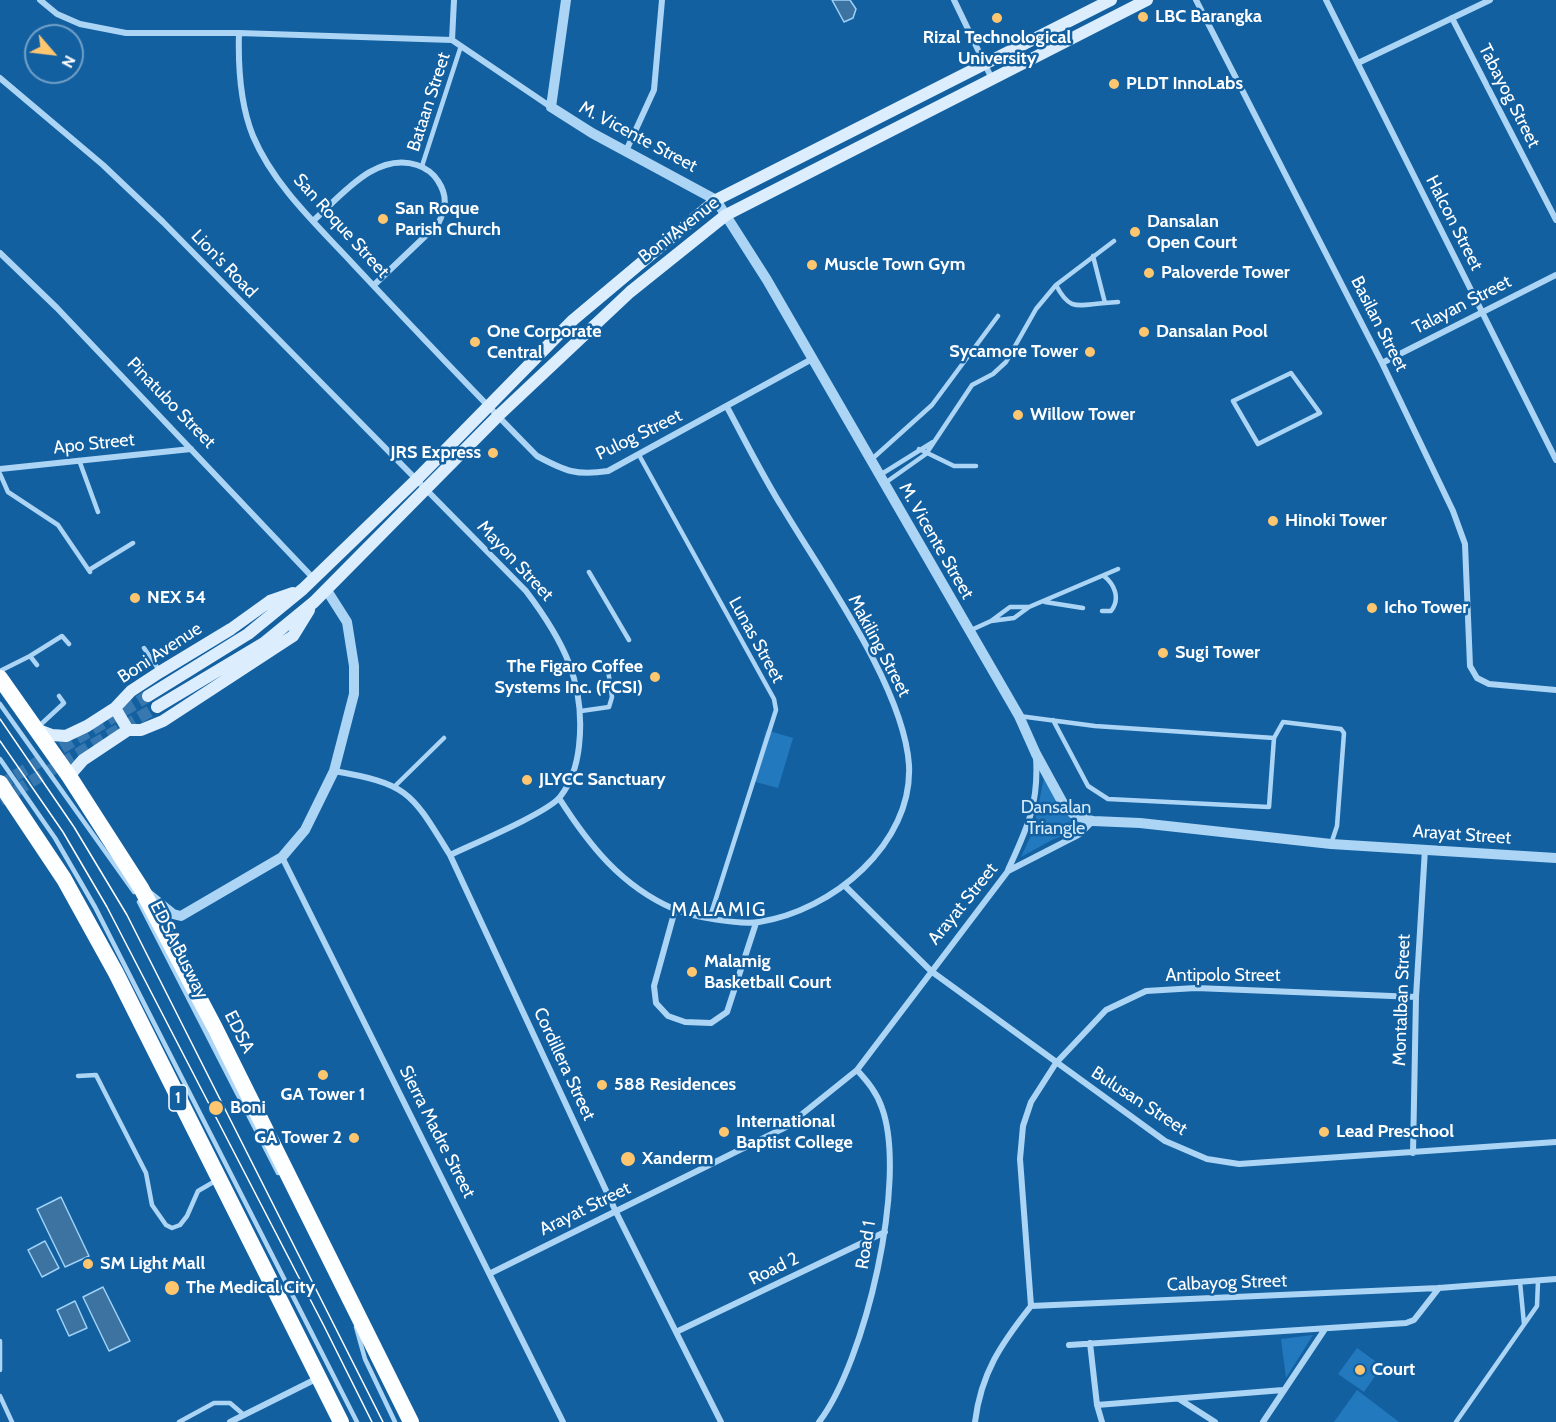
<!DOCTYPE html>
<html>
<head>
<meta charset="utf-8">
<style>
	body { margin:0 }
	#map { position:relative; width:1556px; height:1422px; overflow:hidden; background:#1360a1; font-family:Cabin,sans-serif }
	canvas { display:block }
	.north { position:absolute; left:24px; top:24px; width:60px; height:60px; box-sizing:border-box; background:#1360a1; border:2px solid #71a0c7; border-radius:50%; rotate:118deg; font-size:16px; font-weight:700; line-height:24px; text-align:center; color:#fff }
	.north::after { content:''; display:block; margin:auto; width:21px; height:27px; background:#ffc670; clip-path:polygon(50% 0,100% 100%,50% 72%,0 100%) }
</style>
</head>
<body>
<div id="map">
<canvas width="1556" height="1422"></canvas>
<div class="north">N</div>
</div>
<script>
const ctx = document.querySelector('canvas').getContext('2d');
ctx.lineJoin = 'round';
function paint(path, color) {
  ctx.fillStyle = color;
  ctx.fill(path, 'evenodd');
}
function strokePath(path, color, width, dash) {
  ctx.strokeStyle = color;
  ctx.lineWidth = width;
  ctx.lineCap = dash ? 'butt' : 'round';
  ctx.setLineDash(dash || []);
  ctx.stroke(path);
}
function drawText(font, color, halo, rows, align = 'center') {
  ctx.font = font + ' Cabin,sans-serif';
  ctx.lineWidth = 5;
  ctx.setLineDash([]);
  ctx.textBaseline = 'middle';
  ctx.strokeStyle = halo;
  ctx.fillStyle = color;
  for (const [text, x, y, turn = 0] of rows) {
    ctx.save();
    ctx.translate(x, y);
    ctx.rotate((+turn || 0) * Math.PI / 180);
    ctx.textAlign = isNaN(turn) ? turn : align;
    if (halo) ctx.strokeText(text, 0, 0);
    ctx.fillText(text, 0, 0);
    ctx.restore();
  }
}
paint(new Path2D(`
	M 766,730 L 793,738 L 778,788 L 752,781 Z
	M 1045,773 L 1060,795 L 1091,825 L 1052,840 L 1021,857 L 1033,831 Z
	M 1313,1335 L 1286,1378 L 1281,1339 Z
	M 1357,1348 L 1382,1366 L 1364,1392 L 1338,1374 Z
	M 1357,1390 L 1399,1422 L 1334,1422 Z`), '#2279be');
const water = new Path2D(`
	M 832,0 L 850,0 L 856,9 L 853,18 L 844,22 Z
	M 61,1197 L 89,1256 L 65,1267 L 37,1209 Z
	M 45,1241 L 59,1268 L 42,1277 L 28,1250 Z
	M 103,1287 L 130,1341 L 109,1351 L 83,1297 Z
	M 75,1301 L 87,1328 L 69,1336 L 57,1310 Z`);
paint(water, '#3c73a0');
strokePath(water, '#9ed1f7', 1.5);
strokePath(new Path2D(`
	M 0,785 L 148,696
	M 0,800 L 157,707`), '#3678af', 12, [12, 6]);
strokePath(new Path2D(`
	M 422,166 L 461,46
	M 1056,285 C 1070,312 1078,305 1105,303 L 1093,256
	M 1105,303 L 1118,302
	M 1291,373 L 1320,413 L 1258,444 L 1233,401 Z
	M 919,449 L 954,466 L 976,466
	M 639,455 L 774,699 L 776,710 L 710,917
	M 872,459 L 932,405 L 998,316
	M 79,460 L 98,512
	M 0,474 L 8,492 L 58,525 L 90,572
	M 880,475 L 933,442
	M 885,483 L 926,454 L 972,385 L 993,374 L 1006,362 L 1036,309 L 1056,285 L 1114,241
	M 89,570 L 133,543
	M 589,572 L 629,640
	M 1045,602 L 1083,608
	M 1102,611 L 1111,611 C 1121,598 1114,584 1104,576
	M 991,621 L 1014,618 L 1029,607 L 1118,569
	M 969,631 L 991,621 L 1010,607 L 1029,607
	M 144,648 L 159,670
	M 30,656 L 62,636 L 69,644
	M 0,671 L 30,656 L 37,665
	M 0,704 L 134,892
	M 581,711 L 609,707 L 612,697 L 608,670
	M 1019,716 L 1095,726 L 1274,738
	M 1053,720 L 1088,786 L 1108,799 L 1269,807 L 1274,738 L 1283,722 L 1341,729 L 1344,733 L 1337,826 L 1331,844
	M 38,727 L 64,703 L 59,696
	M 0,759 L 55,838 L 95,907 L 357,1422
	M 395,786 L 444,738
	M 139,902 L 278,1173
	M 78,1076 L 96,1075 L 146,1173 L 152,1205 L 166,1225 L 172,1228 L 180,1225 L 187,1216 L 198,1191 L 217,1180
	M 1520,1282 L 1524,1324
	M 356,1327 L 365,1359 L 395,1422
	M 0,1341 L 0,1370
	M 0,1396 L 12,1422
	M 179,1422 L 214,1403 L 230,1403 L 244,1415
	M 1456,1422 L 1537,1306 L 1538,1281`), '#acd5f5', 4.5);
strokePath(new Path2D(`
	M 40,0 L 57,14 L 80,24 L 126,33 L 239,33 L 452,40 L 551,107
	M 954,0 L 992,79
	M 1196,0 L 1382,363 L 1453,511 L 1465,544 L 1470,666 L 1477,678 L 1489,684 L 1556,690
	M 1326,0 L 1556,460
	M 1452,18 L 1556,220
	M 239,33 C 238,67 240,104 253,136 C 274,186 318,226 354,265 C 414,329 475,393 537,456 C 565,471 576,476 608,471 L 812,359
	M 452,40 L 454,0
	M 1358,63 L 1490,0
	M 0,78 L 103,165 L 163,222 L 526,591 C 563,640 586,683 579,746 C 577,764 571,783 560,797 C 547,813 473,844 450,855
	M 626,151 L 654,90 L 662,0
	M 313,221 C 341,196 376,151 417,165 C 426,168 433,173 438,181 C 448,196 446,209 438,224 L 374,285
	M 0,253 L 57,308 L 314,579
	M 1382,363 L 1556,275
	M 0,469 L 191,449
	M 334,771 C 409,784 411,792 450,855 L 616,1212 L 721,1422
	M 559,798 C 589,845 621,886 674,909 C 692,917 740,925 759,922 C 832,911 913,844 909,765 C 904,688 824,577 784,510 C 763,477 746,442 727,407
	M 282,857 L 563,1422
	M 1008,870 C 1027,828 1039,805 1036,757
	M 844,885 L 931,971 L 1165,1141 L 1207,1159 L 1239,1164 L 1556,1142
	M 675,910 L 654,986 L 656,1003 L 668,1016 L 685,1022 L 711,1023 L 727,1012 L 756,923
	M 1413,1153 L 1416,997 L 1425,849
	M 491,1273 L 786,1127 L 857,1070 L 1008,871 L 1080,834 L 1093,821
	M 1031,1306 L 1020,1159 L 1023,1126 L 1031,1102 L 1056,1063 L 1106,1010 L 1146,991 L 1196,988 L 1416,997
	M 1031,1306 L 1439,1288 L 1556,1279
	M 676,1332 L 885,1232
	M 1090,1343 L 1097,1405 L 1102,1422
	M 1069,1345 L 1406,1323 L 1414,1320 L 1439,1288
	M 1179,1399 L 1215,1422
	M 1097,1405 L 1283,1390
	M 230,1422 L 318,1378
	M 819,1422 C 865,1362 908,1180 882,1108 C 877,1093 868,1082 857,1070
	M 975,1422 C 981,1373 1001,1344 1031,1306
	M 1263,1422 L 1325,1329`), '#acd5f5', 6);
strokePath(new Path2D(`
	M 566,0 L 551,107 L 592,133 L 716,200 L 767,280 L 1019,716 L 1036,754 L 1065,807 L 1076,816 L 1093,821 L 1140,823 L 1331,844 L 1556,858
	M 148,894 L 173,914 L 181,916 L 282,857 L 305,830 L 334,771 L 354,694 L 354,666 L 347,622 L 326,589`), '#acd5f5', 10);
strokePath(new Path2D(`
	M 148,696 L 248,634 L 303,589 L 417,479 L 573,320 L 716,200 L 1111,0
	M 157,707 L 264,643 L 314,602 L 498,416 L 630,292 L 726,215 L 1147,0
	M 115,708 L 128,730
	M 36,729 L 52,735 L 66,736 L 87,726 L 115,708 L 131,691 L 160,672 L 231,629 L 270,601 L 293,593
	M 69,776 L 83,760 L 128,730 L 141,730 L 163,721 L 293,636 L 309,610`), '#dceefd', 12);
strokePath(new Path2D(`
	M 0,678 L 69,776 L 141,888 L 215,1028 L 411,1422
	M 0,783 L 64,879 L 116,973 L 341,1422`), '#fcfeff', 16);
strokePath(new Path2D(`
	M 0,719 L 74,827 L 127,915 L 383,1422
	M 0,741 L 63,832 L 107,907 L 324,1326 L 372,1422`), '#fff', 1.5);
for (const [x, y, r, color] of [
	[1143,17,6,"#ffc670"],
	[997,18,6,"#ffc670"],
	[1114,84,6,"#ffc670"],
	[383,219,6,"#ffc670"],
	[1135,232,6,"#ffc670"],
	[812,265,6,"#ffc670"],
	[1149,273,6,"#ffc670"],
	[1144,332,6,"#ffc670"],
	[475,342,6,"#ffc670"],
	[1090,352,6,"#ffc670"],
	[1018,415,6,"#ffc670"],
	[493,453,6,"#ffc670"],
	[1273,521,6,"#ffc670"],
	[135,598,6,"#ffc670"],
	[1372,608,6,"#ffc670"],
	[1163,653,6,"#ffc670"],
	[655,677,6,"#ffc670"],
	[527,780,6,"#ffc670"],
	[692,972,6,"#ffc670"],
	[323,1075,6,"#ffc670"],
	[602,1085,6,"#ffc670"],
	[216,1108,8,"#ffc670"],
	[724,1132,6,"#ffc670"],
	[1324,1132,6,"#ffc670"],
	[354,1138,6,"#ffc670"],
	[628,1159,8,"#ffc670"],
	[88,1264,6,"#ffc670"],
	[172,1288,8,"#ffc670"],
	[1360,1370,6,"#ffc670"]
]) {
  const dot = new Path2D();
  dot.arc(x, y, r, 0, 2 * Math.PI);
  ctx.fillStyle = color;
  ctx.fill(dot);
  strokePath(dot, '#1360a1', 2);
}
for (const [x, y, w] of [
	[178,1098,18]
]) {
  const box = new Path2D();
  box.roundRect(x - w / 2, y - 13, w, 26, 4.5);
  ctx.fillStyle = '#1360a1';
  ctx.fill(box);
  strokePath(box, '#fff', 1.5);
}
drawText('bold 16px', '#fff', null, [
	["1",178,1098]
]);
drawText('bold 18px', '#fff', '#1360a1', [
	["LBC Barangka",1155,17],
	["Rizal Technological",997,38,"center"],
	["University",997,59,"center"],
	["PLDT InnoLabs",1126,84],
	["San Roque",395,209],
	["Parish Church",395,230],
	["Dansalan",1147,222],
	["Open Court",1147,243],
	["Muscle Town Gym",824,265],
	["Paloverde Tower",1161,273],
	["One Corporate",487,332],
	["Central",487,353],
	["Dansalan Pool",1156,332],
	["Sycamore Tower",1078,352,"right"],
	["Willow Tower",1030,415],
	["JRS Express",481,453,"right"],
	["Hinoki Tower",1285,521],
	["NEX 54",147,598],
	["Icho Tower",1384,608],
	["Sugi Tower",1175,653],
	["The Figaro Coffee",643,667,"right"],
	["Systems Inc. (FCSI)",643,688,"right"],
	["JLYCC Sanctuary",539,780],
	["Malamig",704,962],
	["Basketball Court",704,983],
	["588 Residences",614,1085],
	["GA Tower 1",323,1095,"center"],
	["Boni",230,1108],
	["International",736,1122],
	["Baptist College",736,1143],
	["Lead Preschool",1336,1132],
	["GA Tower 2",342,1138,"right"],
	["Xanderm",642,1159],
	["SM Light Mall",100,1264],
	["The Medical City",186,1288],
	["Court",1372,1370]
], 'left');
drawText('18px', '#fff', '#1360a1', [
	["Tabayog Street",1509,96,63],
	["Bataan Street",429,102,-72],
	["M. Vicente Street",638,137,28],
	["Halcon Street",1454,223,63],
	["San Roque Street",341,226,48],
	["Boni Avenue",679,230,-38],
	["Lion's Road",224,264,46],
	["Talayan Street",1462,305,-27],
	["Basilan Street",1379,324,63],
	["Pinatubo Street",171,403,46],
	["Pulog Street",639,435,-26],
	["Apo Street",94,444,-6],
	["M. Vicente Street",936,541,60],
	["Mayon Street",515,561,47],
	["Lunas Street",756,640,61],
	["Makiling Street",879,646,62],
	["Boni Avenue",160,653,-33],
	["Arayat Street",1462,835,4],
	["Arayat Street",963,904,-51],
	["EDSA Busway",179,950,63],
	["Antipolo Street",1223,976],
	["Montalban Street",1402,1000,-88],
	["EDSA",239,1032,63],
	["Cordillera Street",564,1064,65],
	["Bulusan Street",1139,1101,33],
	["Sierra Madre Street",437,1132,63],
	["Arayat Street",585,1209,-26],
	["Road 1",866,1245,-81],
	["Road 2",774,1269,-26],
	["Calbayog Street",1227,1283,-2]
]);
drawText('18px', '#d5ecfe', '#1360a1', [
	["Dansalan",1056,808],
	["Triangle",1056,829]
]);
ctx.letterSpacing = '1.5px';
drawText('20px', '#fff', '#1360a1', [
	["MALAMIG",719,910]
]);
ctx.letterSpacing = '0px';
</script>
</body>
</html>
